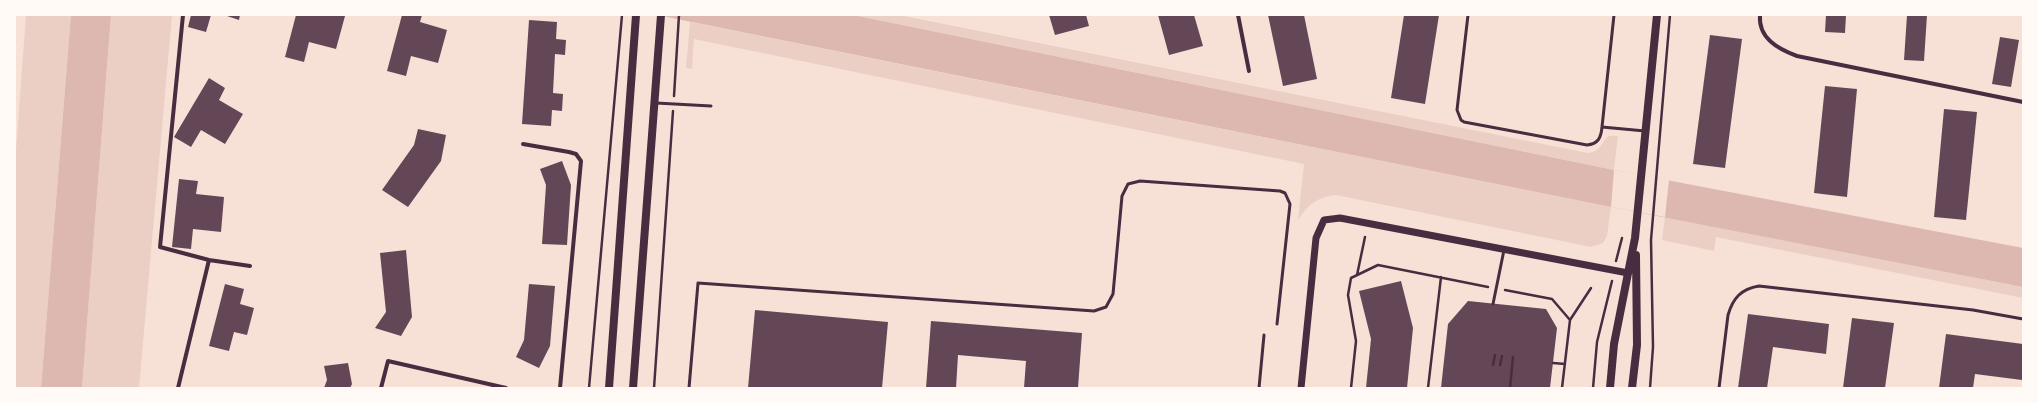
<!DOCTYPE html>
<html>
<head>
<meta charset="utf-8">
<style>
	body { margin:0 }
	#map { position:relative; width:2038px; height:403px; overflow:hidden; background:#f7e1d7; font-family:Cabin,sans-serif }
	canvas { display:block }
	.frame { position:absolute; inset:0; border:16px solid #fffaf5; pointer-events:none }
</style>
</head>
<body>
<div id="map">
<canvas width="2038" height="403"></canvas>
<div class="frame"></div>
</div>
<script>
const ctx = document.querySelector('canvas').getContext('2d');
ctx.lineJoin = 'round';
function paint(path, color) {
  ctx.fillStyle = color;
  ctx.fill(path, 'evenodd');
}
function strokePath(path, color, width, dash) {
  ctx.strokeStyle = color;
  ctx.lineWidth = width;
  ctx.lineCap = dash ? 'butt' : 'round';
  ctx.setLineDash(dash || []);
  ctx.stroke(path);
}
paint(new Path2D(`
	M 26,15 L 71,15 L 41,388 L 15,388 L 15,163 Z
	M 111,15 L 172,15 L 139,388 L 82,388 Z
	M 853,15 L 899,15 L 1588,153 C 1608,150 1599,132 1618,136 L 1614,170 Z
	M 690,22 L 1611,207 L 1607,236 L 1603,243 L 1591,247 L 1336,195 C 1317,197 1308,205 1298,220 L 1304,164 L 694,39 L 692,69 L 686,68 Z
	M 1665,217 L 2023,287 L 2023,298 L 1716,237 L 1714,251 L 1662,240 Z`), '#ebcfc5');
paint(new Path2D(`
	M 71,15 L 111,15 L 82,388 L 41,388 Z
	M 657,15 L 853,15 L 1614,170 L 2023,248 L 2023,287 L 1611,207 Z`), '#dcb8b0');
paint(new Path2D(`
	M 1614,170 L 1669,180 L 1665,217 L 1611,207 Z`), '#f7e1d7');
paint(new Path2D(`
	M 191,15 L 211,15 L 206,32 L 188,27 Z
	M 224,15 L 240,15 L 239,20 Z
	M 296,15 L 345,16 L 336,49 L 309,42 L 304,62 L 285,57 Z
	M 402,15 L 422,15 L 420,22 L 447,30 L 438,63 L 411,56 L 406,76 L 387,71 Z
	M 1049,15 L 1086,15 L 1089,26 L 1055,35 Z
	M 1158,15 L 1194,15 L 1203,46 L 1169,55 Z
	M 1268,15 L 1304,15 L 1317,79 L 1283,86 Z
	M 1404,15 L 1439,15 L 1425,104 L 1391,98 Z
	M 1826,15 L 1846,15 L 1845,33 L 1825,32 Z
	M 1907,15 L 1927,15 L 1924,61 L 1904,60 Z
	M 529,20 L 557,22 L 556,39 L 566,40 L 565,55 L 555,54 L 553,93 L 563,94 L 562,111 L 552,110 L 551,126 L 522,124 Z
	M 1710,35 L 1742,39 L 1725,168 L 1693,164 Z
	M 2000,37 L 2019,40 L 2011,87 L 1992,84 Z
	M 209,78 L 225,88 L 219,100 L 243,114 L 225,144 L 201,130 L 191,147 L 174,137 Z
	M 1825,86 L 1857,89 L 1847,197 L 1814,193 Z
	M 1944,109 L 1977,112 L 1966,220 L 1934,217 Z
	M 418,129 L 446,135 L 441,161 L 408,207 L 382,190 L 414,145 Z
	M 562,161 L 571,185 L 567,245 L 542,244 L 546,185 L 540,169 Z
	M 179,179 L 198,181 L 196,194 L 224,197 L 221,232 L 193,229 L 191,249 L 172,247 Z
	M 406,250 L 412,317 L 401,336 L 375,328 L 386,312 L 380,253 Z
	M 1401,281 L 1413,328 L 1407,388 L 1366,388 L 1371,339 L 1359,291 Z
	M 225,284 L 244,289 L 240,304 L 254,308 L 247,335 L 234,332 L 229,351 L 209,346 Z
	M 529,284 L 555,286 L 550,346 L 539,368 L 516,357 L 524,340 Z
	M 1468,301 L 1546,309 L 1557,328 L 1550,388 L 1441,388 L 1448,324 Z
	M 755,310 L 888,322 L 882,388 L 748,388 Z
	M 1748,314 L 1829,324 L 1826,354 L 1773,347 L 1767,388 L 1738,388 Z
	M 1852,318 L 1894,323 L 1885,388 L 1843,388 Z
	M 931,321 L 1082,333 L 1078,388 L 1024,388 L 1026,361 L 958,355 L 956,388 L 926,388 Z
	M 1946,334 L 2023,344 L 2022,380 L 1975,374 L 1973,388 L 1939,388 Z
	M 348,363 L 352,384 L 350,388 L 324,388 L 327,380 L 324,366 Z`), '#644757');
strokePath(new Path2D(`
	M 674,96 L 679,15
	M 1616,261 L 1622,238
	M 1357,275 L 1365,237
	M 1505,290 L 1552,299 L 1570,320 L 1562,388
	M 1570,320 L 1591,288
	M 1553,363 L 1565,364
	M 1493,365 L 1495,355
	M 1500,365 L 1502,356
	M 589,388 L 622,15
	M 654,388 L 673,111
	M 1351,388 L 1356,341 L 1348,295 L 1351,278 L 1378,265 L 1488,287
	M 1428,388 L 1441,277
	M 1510,388 L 1513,357
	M 1593,388 L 1597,342 L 1612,281
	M 1650,388 L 1653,347 L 1651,240 L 1670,15`), '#4a2c40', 2.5);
strokePath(new Path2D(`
	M 1468,15 L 1457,110 L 1461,120 L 1464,122 L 1587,145 C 1598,144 1601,138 1602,127 L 1645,131
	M 656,103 L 711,106
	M 1602,127 L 1614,15
	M 1493,304 L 1504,250
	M 689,388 L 698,283 L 1094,311 L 1106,307 L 1113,294 L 1122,196 L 1128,184 L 1140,181 L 1280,191 L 1285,193 L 1290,204 L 1277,324
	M 1259,388 L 1264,335
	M 1719,388 L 1728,315 C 1733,298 1741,289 1759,286 L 1973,310 L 2023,319`), '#4a2c40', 3);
strokePath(new Path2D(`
	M 183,15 L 160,247 L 209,260 L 250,266
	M 1238,15 L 1249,71
	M 1760,15 C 1758,38 1778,49 1797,56 L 2023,102
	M 523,144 L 569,152 L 576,154 L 581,161 L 560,388
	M 178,388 L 209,260
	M 381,388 L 388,361 L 506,388`), '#4a2c40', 4);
strokePath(new Path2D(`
	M 1301,388 L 1316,238 L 1324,220 L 1340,218 L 1628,273`), '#4a2c40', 7);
strokePath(new Path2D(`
	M 609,388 L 636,15
	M 633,388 L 661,15
	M 1610,388 L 1614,344 L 1635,238 L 1657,15
	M 1632,388 L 1637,345 L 1636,255`), '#4a2c40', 8);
</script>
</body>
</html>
